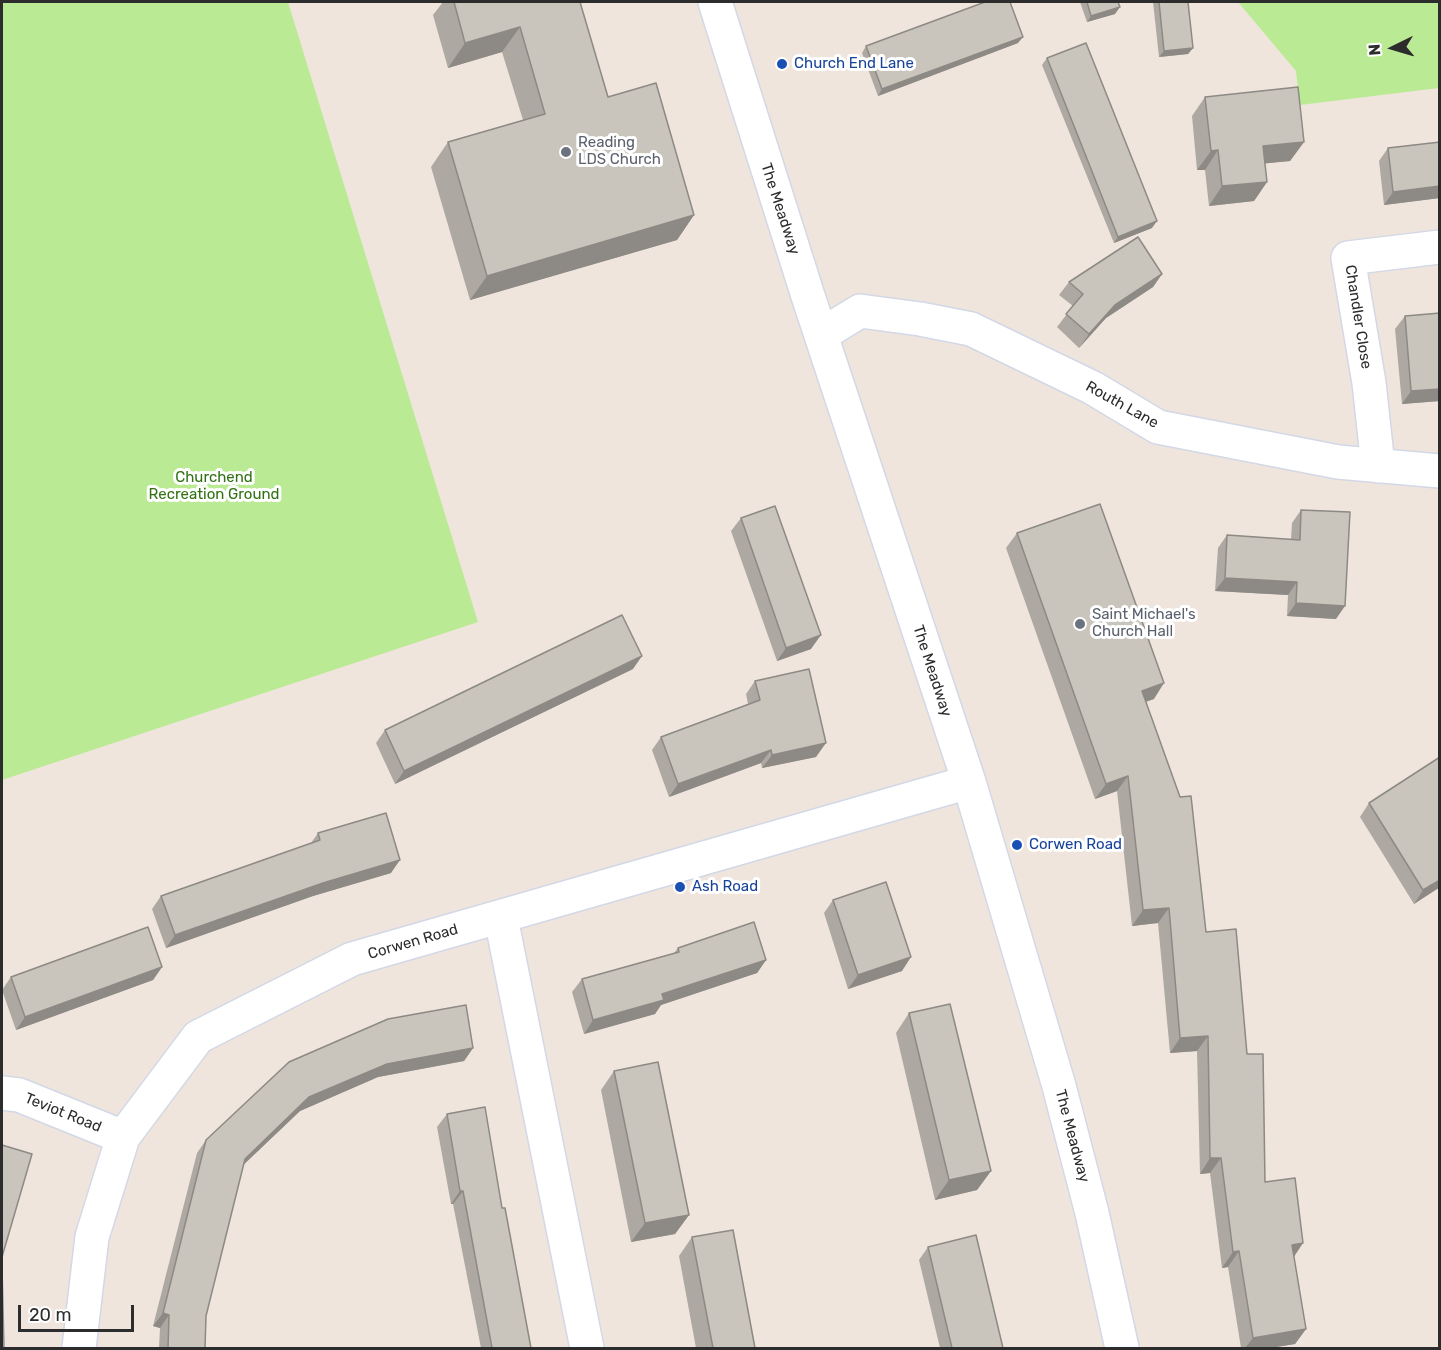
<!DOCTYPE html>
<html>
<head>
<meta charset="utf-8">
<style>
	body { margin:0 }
	#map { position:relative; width:1441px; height:1350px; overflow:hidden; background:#efe5dd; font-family:Rubik,sans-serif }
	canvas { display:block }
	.frame { position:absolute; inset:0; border:3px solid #2c2c2c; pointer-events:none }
	.north { position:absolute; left:1363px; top:18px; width:60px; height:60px; -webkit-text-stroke:4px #fff; paint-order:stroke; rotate:265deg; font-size:16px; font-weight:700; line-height:24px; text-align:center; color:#2c2c2c }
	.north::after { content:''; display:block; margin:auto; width:21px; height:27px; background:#2c2c2c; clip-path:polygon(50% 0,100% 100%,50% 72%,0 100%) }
	.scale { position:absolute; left:18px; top:1305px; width:116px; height:27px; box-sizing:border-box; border:3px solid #2c2c2c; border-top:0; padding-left:8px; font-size:18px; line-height:21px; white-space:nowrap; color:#2c2c2c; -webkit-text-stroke:4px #fff; paint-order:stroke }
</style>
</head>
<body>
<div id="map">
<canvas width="1441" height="1350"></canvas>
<div class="frame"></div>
<div class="north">N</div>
<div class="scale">20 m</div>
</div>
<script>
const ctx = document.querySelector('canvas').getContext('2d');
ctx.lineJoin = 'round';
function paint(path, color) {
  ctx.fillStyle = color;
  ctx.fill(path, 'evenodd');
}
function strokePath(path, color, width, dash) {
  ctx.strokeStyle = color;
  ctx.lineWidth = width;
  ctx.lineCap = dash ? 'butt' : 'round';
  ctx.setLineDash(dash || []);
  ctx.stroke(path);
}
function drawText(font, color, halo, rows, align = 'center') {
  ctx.font = font + ' Rubik,sans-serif';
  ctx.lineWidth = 6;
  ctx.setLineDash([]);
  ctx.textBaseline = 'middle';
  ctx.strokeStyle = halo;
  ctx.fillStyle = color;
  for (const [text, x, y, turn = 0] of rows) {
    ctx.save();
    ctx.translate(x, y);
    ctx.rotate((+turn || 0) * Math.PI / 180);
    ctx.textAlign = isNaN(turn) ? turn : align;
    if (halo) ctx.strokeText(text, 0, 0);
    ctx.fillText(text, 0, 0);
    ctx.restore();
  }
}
paint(new Path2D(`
	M 2,2 L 288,2 L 478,622 L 2,780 Z
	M 1238,2 L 1439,2 L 1439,88 L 1300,105 L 1296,71 Z`), '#bbea95');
const minor = new Path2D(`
	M 715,2 L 808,296 L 969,782 L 1059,1086 L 1092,1213 L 1122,1348
	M 821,335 L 860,311 L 920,319 L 971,329 L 1093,388 L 1158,427 L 1338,462 L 1440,471
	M 1378,466 L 1369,383 L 1348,258 L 1440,247
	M 501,918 L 587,1348
	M 2,1093 L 19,1095 L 123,1137
	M 79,1348 L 92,1237 L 123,1137 L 198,1037 L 352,959 L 969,782`);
strokePath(minor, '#d2d8e6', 36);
strokePath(minor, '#fff', 33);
paint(new Path2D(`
	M 443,2 L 580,2 L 608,97 L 694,215 L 677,240 L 470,300 L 431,167 L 448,142 L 523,120 L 502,52 L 448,68 L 433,15 Z
	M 1080,2 L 1118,2 L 1115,14 L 1087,22 Z
	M 1153,2 L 1188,2 L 1193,48 L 1188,54 L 1159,57 Z
	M 1018,43 L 878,96 L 862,53 L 866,46 Z
	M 1047,58 L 1152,228 L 1114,243 L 1042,65 Z
	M 1205,97 L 1304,142 L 1290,161 L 1265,163 L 1267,182 L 1254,201 L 1209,206 L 1205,170 L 1197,170 L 1192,116 Z
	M 1440,142 L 1440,198 L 1384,205 L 1379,161 L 1388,148 Z
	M 1162,274 L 1153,287 L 1106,318 L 1079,348 L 1057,327 L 1073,306 L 1059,295 L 1069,282 Z
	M 1440,313 L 1440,401 L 1402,404 L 1395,329 L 1405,316 Z
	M 1301,510 L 1336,619 L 1287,616 L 1288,595 L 1215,591 L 1218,548 L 1227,535 L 1291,539 L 1292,523 Z
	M 741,518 L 811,649 L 777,661 L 731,531 Z
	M 1017,533 L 1154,699 L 1146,701 L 1206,932 L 1247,1054 L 1265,1182 L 1303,1243 L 1294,1257 L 1306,1329 L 1295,1344 L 1270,1348 L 1241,1348 L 1228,1267 L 1222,1268 L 1210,1173 L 1200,1174 L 1197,1051 L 1170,1053 L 1158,923 L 1132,926 L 1117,791 L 1095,799 L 1006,548 Z
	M 633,669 L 395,784 L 376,743 L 385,730 Z
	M 755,681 L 816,757 L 762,768 L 761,763 L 669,797 L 652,750 L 661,737 L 748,704 L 746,694 Z
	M 1440,757 L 1440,887 L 1414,904 L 1360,817 L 1369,803 Z
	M 318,833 L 391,873 L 313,896 L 166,948 L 152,909 L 161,896 L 311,843 Z
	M 833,900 L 902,971 L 848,989 L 824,913 Z
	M 678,948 L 766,960 L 757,973 L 661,1005 L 655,1014 L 584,1034 L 572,992 L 582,979 L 674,953 Z
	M 162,967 L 153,980 L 16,1030 L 2,990 L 11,977 Z
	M 909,1013 L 991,1171 L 977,1190 L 935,1200 L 896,1033 Z
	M 388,1019 L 473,1048 L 464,1061 L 378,1077 L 300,1111 L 244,1164 L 206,1316 L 205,1348 L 159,1348 L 160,1328 L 153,1326 L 197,1153 L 206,1140 Z
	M 614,1071 L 689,1215 L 675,1234 L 631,1242 L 601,1090 Z
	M 447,1114 L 502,1208 L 531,1348 L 481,1348 L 453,1204 L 451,1204 L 437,1127 Z
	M 692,1237 L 755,1348 L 696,1348 L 679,1256 Z
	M 928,1247 L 1003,1348 L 940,1348 L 919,1260 Z`), '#ada9a2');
paint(new Path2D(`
	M 1120,7 L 1115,14 L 1087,22 L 1091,16 Z
	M 520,27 L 502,52 L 448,68 L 465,43 Z
	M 1023,37 L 1018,43 L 878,96 L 882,89 Z
	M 1193,48 L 1188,54 L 1159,57 L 1164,51 Z
	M 1304,142 L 1290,161 L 1250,165 L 1263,146 Z
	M 1218,150 L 1205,170 L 1197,170 L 1211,151 Z
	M 1267,182 L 1254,201 L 1209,206 L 1222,186 Z
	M 1440,186 L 1440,198 L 1384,205 L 1393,192 Z
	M 694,215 L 677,240 L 470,300 L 487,276 Z
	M 1157,221 L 1152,228 L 1114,243 L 1118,237 Z
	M 1162,274 L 1153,287 L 1106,318 L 1079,348 L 1089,334 L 1115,305 Z
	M 1440,389 L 1440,401 L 1402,404 L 1411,391 Z
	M 1225,578 L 1297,582 L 1288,595 L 1215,591 Z
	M 1296,603 L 1345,606 L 1336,619 L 1287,616 Z
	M 821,635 L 811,649 L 777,661 L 786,648 Z
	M 642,656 L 633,669 L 395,784 L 404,771 Z
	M 1164,683 L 1154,699 L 1132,707 L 1142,691 Z
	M 826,743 L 816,757 L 762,768 L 772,755 Z
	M 771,750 L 761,763 L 669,797 L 678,784 Z
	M 1128,776 L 1117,791 L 1095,799 L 1106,784 Z
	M 400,860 L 391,873 L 313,896 L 166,948 L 175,935 L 323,883 Z
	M 1440,880 L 1440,887 L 1414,904 L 1423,890 Z
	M 1169,908 L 1158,923 L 1132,926 L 1143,910 Z
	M 911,957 L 902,971 L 848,989 L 858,975 Z
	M 766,960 L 757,973 L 661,1005 L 655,1014 L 584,1034 L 593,1020 L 662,994 Z
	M 162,967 L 153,980 L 16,1030 L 25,1017 Z
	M 1208,1036 L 1197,1051 L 1170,1053 L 1180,1038 Z
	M 473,1048 L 464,1061 L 378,1077 L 300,1111 L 236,1172 L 245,1159 L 309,1097 L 387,1064 Z
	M 1210,1158 L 1221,1158 L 1210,1173 L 1200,1174 Z
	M 991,1171 L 977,1190 L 935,1200 L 949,1180 Z
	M 460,1191 L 463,1191 L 453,1204 L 451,1204 Z
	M 689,1215 L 675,1234 L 631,1242 L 645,1223 Z
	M 1303,1243 L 1292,1259 L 1292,1245 Z
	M 1239,1251 L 1228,1267 L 1222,1268 L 1233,1252 Z
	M 163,1313 L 169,1315 L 160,1328 L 153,1326 Z
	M 1306,1329 L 1295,1344 L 1270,1348 L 1245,1348 L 1253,1338 Z`), '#8d8984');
const building = new Path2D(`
	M 454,2 L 580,2 L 608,97 L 656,83 L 694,215 L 487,276 L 448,142 L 545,114 L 520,27 L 465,43 Z
	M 985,2 L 1010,2 L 1023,37 L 882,89 L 866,46 Z
	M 1087,2 L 1118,2 L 1120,7 L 1091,16 Z
	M 1159,2 L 1188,2 L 1193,48 L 1164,51 Z
	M 1086,43 L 1157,221 L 1118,237 L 1047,58 Z
	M 1298,87 L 1304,142 L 1263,146 L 1267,182 L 1222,186 L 1218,150 L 1211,151 L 1205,97 Z
	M 1440,142 L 1440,186 L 1393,192 L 1388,148 Z
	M 1138,237 L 1162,274 L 1115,305 L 1089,334 L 1066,314 L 1083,294 L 1069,282 Z
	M 1440,313 L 1440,389 L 1411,391 L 1405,316 Z
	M 1100,504 L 1164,683 L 1142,691 L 1180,797 L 1191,796 L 1206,932 L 1236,929 L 1247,1054 L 1263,1054 L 1265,1182 L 1295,1178 L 1303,1243 L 1292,1245 L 1306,1329 L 1253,1338 L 1239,1251 L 1233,1252 L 1221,1158 L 1210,1158 L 1208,1036 L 1180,1038 L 1169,908 L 1143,910 L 1128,776 L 1106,784 L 1017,533 Z
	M 775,506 L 821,635 L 786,648 L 741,518 Z
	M 1301,510 L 1350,512 L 1345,606 L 1296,603 L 1297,582 L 1225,578 L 1227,535 L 1300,540 Z
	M 622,615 L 642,656 L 404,771 L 385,730 Z
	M 809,669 L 826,743 L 772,755 L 771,750 L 678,784 L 661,737 L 760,700 L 755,681 Z
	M 1440,757 L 1440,880 L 1423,890 L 1369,803 Z
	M 386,813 L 400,860 L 323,883 L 175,935 L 161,896 L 320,840 L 318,833 Z
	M 886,882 L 911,957 L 858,975 L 833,900 Z
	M 754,922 L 766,960 L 662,994 L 664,1000 L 593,1020 L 582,979 L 679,952 L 678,948 Z
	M 148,927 L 162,967 L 25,1017 L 11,977 Z
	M 950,1004 L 991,1171 L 949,1180 L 909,1013 Z
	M 466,1005 L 473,1048 L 387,1064 L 309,1097 L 245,1159 L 206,1316 L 205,1348 L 168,1348 L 169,1315 L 163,1313 L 206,1140 L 289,1062 L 388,1019 Z
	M 658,1062 L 689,1215 L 645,1223 L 614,1071 Z
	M 485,1107 L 502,1208 L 505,1208 L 531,1348 L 492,1348 L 463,1191 L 460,1191 L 447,1114 Z
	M 2,1145 L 32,1154 L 2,1257 Z
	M 733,1230 L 755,1348 L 713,1348 L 692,1237 Z
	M 976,1235 L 1003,1348 L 952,1348 L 928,1247 Z
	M 2,1268 L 4,1348 L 2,1348 Z`);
paint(building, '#c9c4bc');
strokePath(building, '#8d8984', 1.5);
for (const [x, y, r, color] of [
	[782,64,6,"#1a4fb4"],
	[566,152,6,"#6b7280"],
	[1080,624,6,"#6b7280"],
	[1017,845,6,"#1a4fb4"],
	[680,887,6,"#1a4fb4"]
]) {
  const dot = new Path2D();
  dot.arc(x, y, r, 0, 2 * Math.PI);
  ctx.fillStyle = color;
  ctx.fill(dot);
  strokePath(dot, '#fff', 2);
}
drawText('15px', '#164399', '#fff', [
	["Church End Lane",794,64],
	["Corwen Road",1029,845],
	["Ash Road",692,887]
], 'left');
drawText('15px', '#5b616d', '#fff', [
	["Reading",578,143],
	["LDS Church",578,160],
	["Saint Michael's",1092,615],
	["Church Hall",1092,632]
], 'left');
drawText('15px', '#2c2c2c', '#fff', [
	["The Meadway",780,209,72],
	["Chandler Close",1358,317,81],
	["Routh Lane",1122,405,29],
	["The Meadway",932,671,72],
	["Corwen Road",413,942,-16],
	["Teviot Road",63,1113,22],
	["The Meadway",1072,1136,75]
]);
drawText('15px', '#317114', '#fff', [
	["Churchend",214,478],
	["Recreation Ground",214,495]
]);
</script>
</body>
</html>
